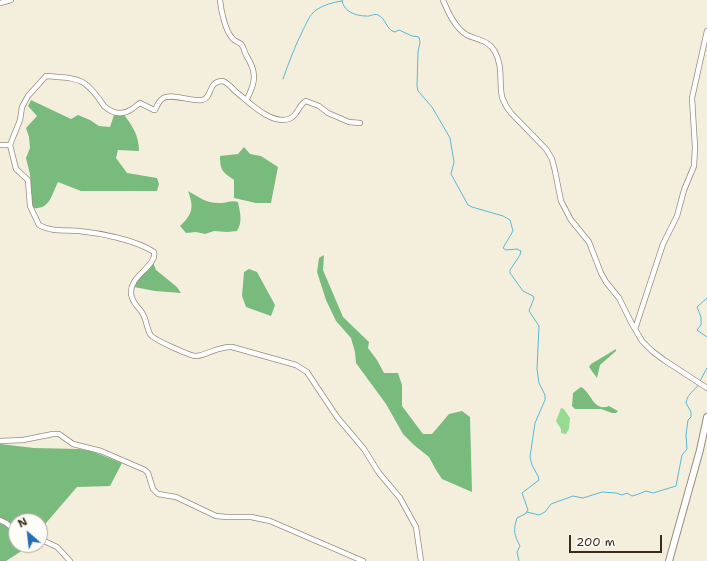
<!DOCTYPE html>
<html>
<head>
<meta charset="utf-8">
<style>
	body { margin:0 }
	#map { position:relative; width:707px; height:561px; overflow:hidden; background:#f4efdd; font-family:"Shantell Sans",sans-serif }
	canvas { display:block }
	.north { position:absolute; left:8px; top:513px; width:40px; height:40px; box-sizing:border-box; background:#fdfcf7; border:1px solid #afa8a0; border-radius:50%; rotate:332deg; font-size:11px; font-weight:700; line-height:16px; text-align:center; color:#3b2a1e }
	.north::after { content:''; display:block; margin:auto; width:14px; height:18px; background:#1f6fb2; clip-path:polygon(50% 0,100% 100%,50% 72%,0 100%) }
	.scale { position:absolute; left:569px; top:535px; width:93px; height:18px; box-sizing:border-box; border:2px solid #3b2a1e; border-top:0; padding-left:5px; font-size:12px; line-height:14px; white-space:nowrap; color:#3b2a1e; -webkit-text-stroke:3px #fdfcf7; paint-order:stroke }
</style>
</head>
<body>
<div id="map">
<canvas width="707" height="561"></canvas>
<div class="north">N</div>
<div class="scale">200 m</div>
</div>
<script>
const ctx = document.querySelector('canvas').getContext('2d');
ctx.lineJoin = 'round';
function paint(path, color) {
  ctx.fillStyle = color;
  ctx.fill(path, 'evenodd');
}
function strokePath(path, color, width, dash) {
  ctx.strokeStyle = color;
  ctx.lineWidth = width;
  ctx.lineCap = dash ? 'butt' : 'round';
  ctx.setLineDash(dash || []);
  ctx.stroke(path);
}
paint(new Path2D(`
	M 561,408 L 564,409 L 570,418 L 569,429 L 566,434 L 561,433 L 561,429 L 556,421 Z`), '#97db93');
paint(new Path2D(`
	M 31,100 L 71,119 L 78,115 L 90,120 L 99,126 L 110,127 L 114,115 L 125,116 C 133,127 139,136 139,151 L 118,150 L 116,158 L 127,173 L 157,178 L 159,184 L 157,191 L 81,191 L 58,182 C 51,196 50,210 32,208 L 30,174 L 26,158 L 30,148 L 29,137 L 26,128 L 37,116 L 28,106 Z
	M 244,147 L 250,154 L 261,156 L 278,167 L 271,203 L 256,203 L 234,198 L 234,180 C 223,172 220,171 220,156 L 238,154 Z
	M 188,191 C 199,197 207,204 221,203 C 227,203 232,200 238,202 C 240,213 243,221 237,231 L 227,232 L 214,231 L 205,234 L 196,232 L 186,233 L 180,226 C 193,214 194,207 188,191 Z
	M 324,255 L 323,270 L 343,317 L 369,342 L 368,348 L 377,360 L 384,373 L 398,373 L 402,385 L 402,406 L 423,434 L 432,434 L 449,414 L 462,411 L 470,417 L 472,492 L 442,479 L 436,470 L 429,457 L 414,445 L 403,434 L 386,404 L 356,363 L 355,352 L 351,338 L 336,321 L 326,300 L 317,272 L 319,258 Z
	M 153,262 L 156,270 L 177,287 L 181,293 L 155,291 L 134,287 L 139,276 Z
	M 249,269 L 257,272 L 275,305 L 271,316 L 246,307 L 242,296 L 244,272 Z
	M 616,349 L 616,351 L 600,365 L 597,378 L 589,367 L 591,364 Z
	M 581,387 C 592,393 593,412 609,406 L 618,411 L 616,413 L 612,413 L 601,409 L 575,409 L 572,406 L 573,393 Z
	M 0,444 L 34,448 L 79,449 L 91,451 L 122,463 L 110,486 L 77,487 L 40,530 L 40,521 L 16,521 L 16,528 L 8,521 L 0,518 Z
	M 0,523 L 8,526 L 16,533 L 16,545 L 31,545 L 6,561 L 0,561 Z`), '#79bb7d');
strokePath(new Path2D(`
	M 342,0 C 343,11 355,16 366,16 C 370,17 374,13 378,15 C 386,18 386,30 395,32 L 399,30 L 412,36 L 419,37 L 420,42 L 418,52 L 417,86 L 418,91 L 432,107 L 450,138 L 454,162 L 451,174 L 468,205 L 472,207 L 503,216 L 510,220 L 513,231 L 503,248 L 506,250 L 517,249 L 521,251 L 520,255 L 510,270 L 510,273 L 523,291 L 533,296 L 534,298 L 529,311 L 539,326 L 537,369 L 539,383 L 545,395 L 545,400 L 535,423 L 530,457 L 532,465 L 538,476 L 539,480 L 522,493 L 528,510 L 525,514 L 517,518 C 513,530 514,535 520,546 L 517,552 L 519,561
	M 283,79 C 289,62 295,46 303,30 C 307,23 309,15 316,10 C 323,5 334,2 342,1
	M 707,298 L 697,307 L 701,317 L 701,325 L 697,330 L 707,337
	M 700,381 L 707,368
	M 527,512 L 539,515 L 545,512 L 551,504 L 573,496 L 583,498 L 602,492 L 616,493 L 622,495 L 627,493 L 632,496 L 636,495 L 646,491 L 653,493 L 676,486 L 682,455 L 687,449 L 686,435 L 688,420 L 691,417 L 691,412 L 686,403 C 688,392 694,392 699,384`), '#5ab7d8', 1);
const minor = new Path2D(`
	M 220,0 C 221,10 225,31 233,39 C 235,41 238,42 241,44 C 244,47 244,51 246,55 C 257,72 256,81 247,99
	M 443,0 C 448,12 455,28 467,35 C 477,40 489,40 495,52 C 503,66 499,82 502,97 C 504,103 507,108 511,113 L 546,149 L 552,159 L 555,171 L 561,201 L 571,220 L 589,242 L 601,273 L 606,282 L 619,298 L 632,324 L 642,341 L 652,351 L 664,360 L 707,388
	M 0,3 L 11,0
	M 360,123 L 349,122 L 328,113 L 319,106 L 306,101 C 298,105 298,116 289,119 C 270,125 248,101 235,91 C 231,87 228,83 223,81 C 207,81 213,98 202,100 C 191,102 170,92 162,99 C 159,101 157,106 155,110 L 154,110 L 140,103 C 137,105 135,107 132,109 C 122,116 113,114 104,106 C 84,76 79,79 46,76 L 28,96 L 22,107 L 20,120 L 10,145 L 16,169 L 28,180 L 30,206 L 39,225 C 51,232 66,230 79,231 C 100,233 136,240 154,252 C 157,262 139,273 134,282 C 127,294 133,302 141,311 C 147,319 146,327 150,334 C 152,339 192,357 197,356 C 209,354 219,346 232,347 L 296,365 L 307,372 L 337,417 L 364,449 L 379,473 L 400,498 L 416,527 L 421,561
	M 0,145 L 10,145
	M 635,329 L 663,244 L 677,216 L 684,190 L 694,166 L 695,147 L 692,98 L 707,31
	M 0,441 L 23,440 L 53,434 L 59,434 L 73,444 L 101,451 L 145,470 L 148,473 L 153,489 L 158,494 L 176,497 L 216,516 L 227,517 L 251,517 L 270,521 L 363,561
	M 0,520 L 6,523 L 16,531
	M 40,539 L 57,547 L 70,561`);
const major = new Path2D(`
	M 669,561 L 700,450 L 707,417`);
strokePath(minor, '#988c7e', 6);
strokePath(major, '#988c7e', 8);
strokePath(minor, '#fff', 4.5);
strokePath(major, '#fff', 6);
</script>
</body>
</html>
